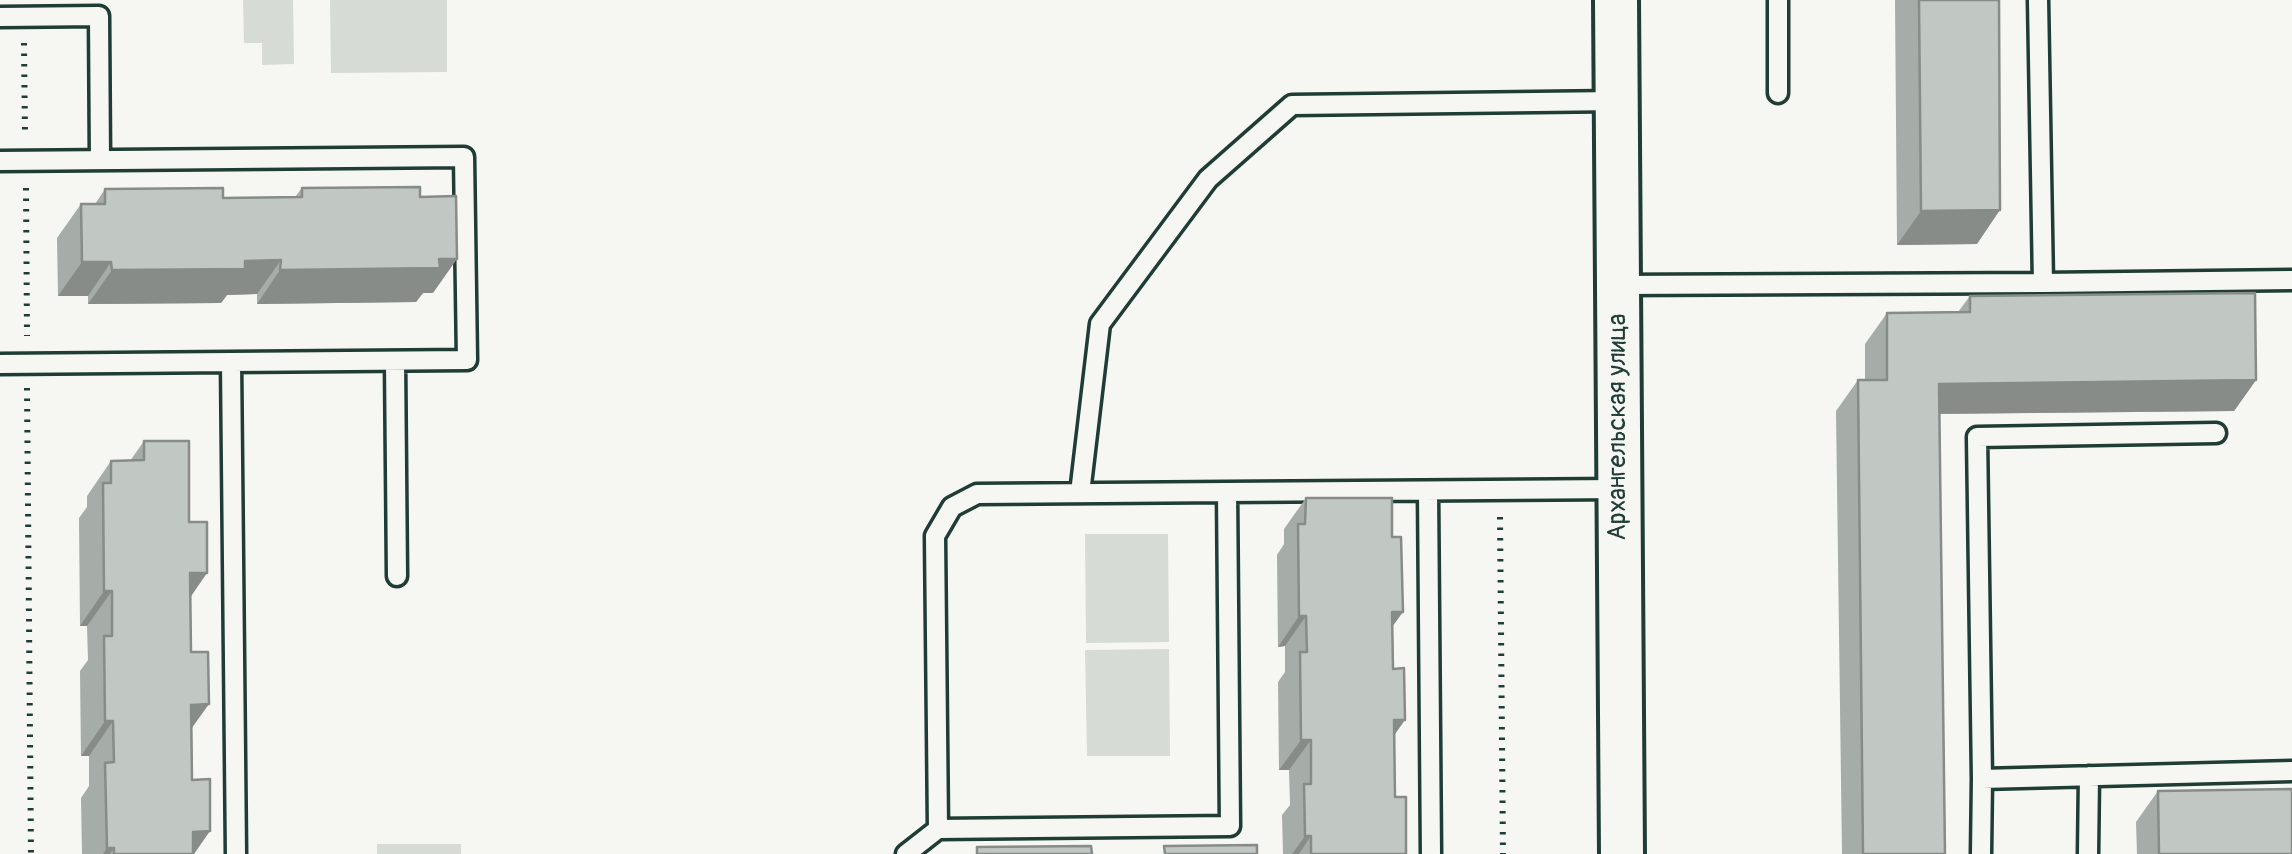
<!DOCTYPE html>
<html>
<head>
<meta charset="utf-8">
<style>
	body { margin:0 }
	canvas { display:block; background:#f6f6f2 }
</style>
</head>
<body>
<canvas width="2292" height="854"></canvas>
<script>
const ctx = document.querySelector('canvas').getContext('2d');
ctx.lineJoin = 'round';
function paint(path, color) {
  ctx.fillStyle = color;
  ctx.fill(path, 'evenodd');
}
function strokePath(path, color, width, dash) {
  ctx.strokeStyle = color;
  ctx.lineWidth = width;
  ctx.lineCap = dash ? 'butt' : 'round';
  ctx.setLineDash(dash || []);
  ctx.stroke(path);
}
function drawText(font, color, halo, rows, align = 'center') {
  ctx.font = font + ' Pangolin,sans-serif';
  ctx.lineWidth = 9;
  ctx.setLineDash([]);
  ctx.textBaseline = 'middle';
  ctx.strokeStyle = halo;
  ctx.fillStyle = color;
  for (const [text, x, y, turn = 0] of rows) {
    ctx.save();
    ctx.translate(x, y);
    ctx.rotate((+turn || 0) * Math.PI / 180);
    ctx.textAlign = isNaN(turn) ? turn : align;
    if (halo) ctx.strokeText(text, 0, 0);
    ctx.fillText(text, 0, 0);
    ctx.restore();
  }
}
paint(new Path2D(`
	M 243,0 L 293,0 L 294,64 L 262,65 L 262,43 L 244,43 Z
	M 330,0 L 447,0 L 447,72 L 331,73 Z
	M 1085,534 L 1168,534 L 1169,642 L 1086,643 Z
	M 1169,649 L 1170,756 L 1087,756 L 1085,650 Z
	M 377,844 L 461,844 L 461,854 L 377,854 Z`), '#d6dbd6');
const service = new Path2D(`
	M 1778,0 L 1778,93
	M 2038,0 L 2043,283 L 2292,280
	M 0,17 L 99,16 L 100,160
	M 0,161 L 464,157 L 467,360 L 231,362 L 236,854
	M 1618,285 L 2043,283
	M 395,361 L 397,576
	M 0,364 L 231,362
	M 1428,491 L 1431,854
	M 1227,492 L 1619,489
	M 1080,493 L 1100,324 L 1208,179 L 1292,105 L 1617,101
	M 1982,779 L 1977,437 L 2216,433
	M 906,854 L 938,829 L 1230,826 L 1227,492 L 977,494 L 952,507 L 935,536 L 938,829
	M 1981,854 L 1982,779 L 2292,771
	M 2088,854 L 2089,776`);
const tertiary = new Path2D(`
	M 1616,0 L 1622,854`);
strokePath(service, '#1f3d34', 25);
strokePath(tertiary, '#1f3d34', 50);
strokePath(new Path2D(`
	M 24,43 L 25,136
	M 26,188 L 27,336
	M 27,388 L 31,854
	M 1500,517 L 1503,854`), '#1f3d34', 6, [2.5, 8]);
strokePath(service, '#f6f6f2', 18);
strokePath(tertiary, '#f6f6f2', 42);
paint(new Path2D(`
	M 1895,0 L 1999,0 L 1977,244 L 1897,245 Z
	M 302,188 L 420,197 L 433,293 L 423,293 L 416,302 L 257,304 L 257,294 L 227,295 L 221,303 L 88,304 L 88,296 L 58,296 L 57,238 L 81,204 L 95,204 L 105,189 L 223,198 L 295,197 Z
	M 1970,296 L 2256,380 L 2234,411 L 1940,414 L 1945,854 L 1842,854 L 1836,411 L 1858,380 L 1865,380 L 1865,344 L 1887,313 L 1958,312 Z
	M 144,441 L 190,598 L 194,854 L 82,854 L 81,798 L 89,786 L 89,756 L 81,756 L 80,671 L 88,660 L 87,626 L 80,626 L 79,518 L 87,507 L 87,496 L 111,461 L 130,461 Z
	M 1306,498 L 1393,626 L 1395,797 L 1406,854 L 1283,854 L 1282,815 L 1290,805 L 1289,770 L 1279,770 L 1278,682 L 1285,672 L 1285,646 L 1278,647 L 1277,555 L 1284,544 L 1284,529 Z
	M 2158,791 L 2292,854 L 2137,854 L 2136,822 Z`), '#a6aca8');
paint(new Path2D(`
	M 2000,210 L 1977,244 L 1897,245 L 1921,211 Z
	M 439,259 L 457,259 L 433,293 L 423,293 L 416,302 L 257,304 L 280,270 Z
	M 281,260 L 257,294 L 227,295 L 221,303 L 88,304 L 112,270 L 245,261 Z
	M 82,262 L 111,262 L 88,296 L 58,296 Z
	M 2256,380 L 2234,411 L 1918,414 L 1939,384 Z
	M 190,573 L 207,573 L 183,608 Z
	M 104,591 L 112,591 L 87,626 L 80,626 Z
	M 1392,612 L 1403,612 L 1381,642 Z
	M 1299,616 L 1306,616 L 1285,646 L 1278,647 Z
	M 209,704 L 184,739 L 191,705 Z
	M 1394,720 L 1405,720 L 1383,751 Z
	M 105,721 L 113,721 L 89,756 L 81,756 Z
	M 1301,740 L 1311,740 L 1289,770 L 1279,770 Z
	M 210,831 L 194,854 L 177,854 L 193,832 Z
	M 1305,836 L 1311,836 L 1299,854 L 1292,854 Z
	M 107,848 L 114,848 L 110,854 L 103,854 Z`), '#878c88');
const building = new Path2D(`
	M 1919,0 L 1999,0 L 2000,210 L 1921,211 Z
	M 420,187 L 420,197 L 456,196 L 457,259 L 439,259 L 440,268 L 280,270 L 281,260 L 245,261 L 245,269 L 112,270 L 111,262 L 82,262 L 81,204 L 105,204 L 105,189 L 223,188 L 223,198 L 302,197 L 302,188 Z
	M 2255,293 L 2256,380 L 1939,384 L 1945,854 L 1863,854 L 1858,380 L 1887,380 L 1887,313 L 1970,312 L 1970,296 Z
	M 144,441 L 189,441 L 189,522 L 207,522 L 207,573 L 190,573 L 191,652 L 208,652 L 209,704 L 191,705 L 192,780 L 210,779 L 210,831 L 193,832 L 193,854 L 114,854 L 114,848 L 107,848 L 105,763 L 114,762 L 113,721 L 105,721 L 104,636 L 112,636 L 112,591 L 104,591 L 103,483 L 111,483 L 111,461 L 144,460 Z
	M 1306,498 L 1392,498 L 1392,537 L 1401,537 L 1403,612 L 1392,612 L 1393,669 L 1404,668 L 1405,720 L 1394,720 L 1395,797 L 1406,797 L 1406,854 L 1311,854 L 1311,836 L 1305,836 L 1304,784 L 1311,784 L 1311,740 L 1301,740 L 1300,652 L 1307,652 L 1306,616 L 1299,616 L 1298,524 L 1305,524 Z
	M 2292,789 L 2292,854 L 2159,854 L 2158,791 Z
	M 1257,845 L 1257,854 L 1165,854 L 1164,846 Z
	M 1091,846 L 1092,854 L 977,854 L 977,847 Z`);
paint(building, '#c1c8c3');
strokePath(building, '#878c88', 2.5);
drawText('25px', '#1f3d34', '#f6f6f2', [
	["Архангельская улица",1619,427,-90]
]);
</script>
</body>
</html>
